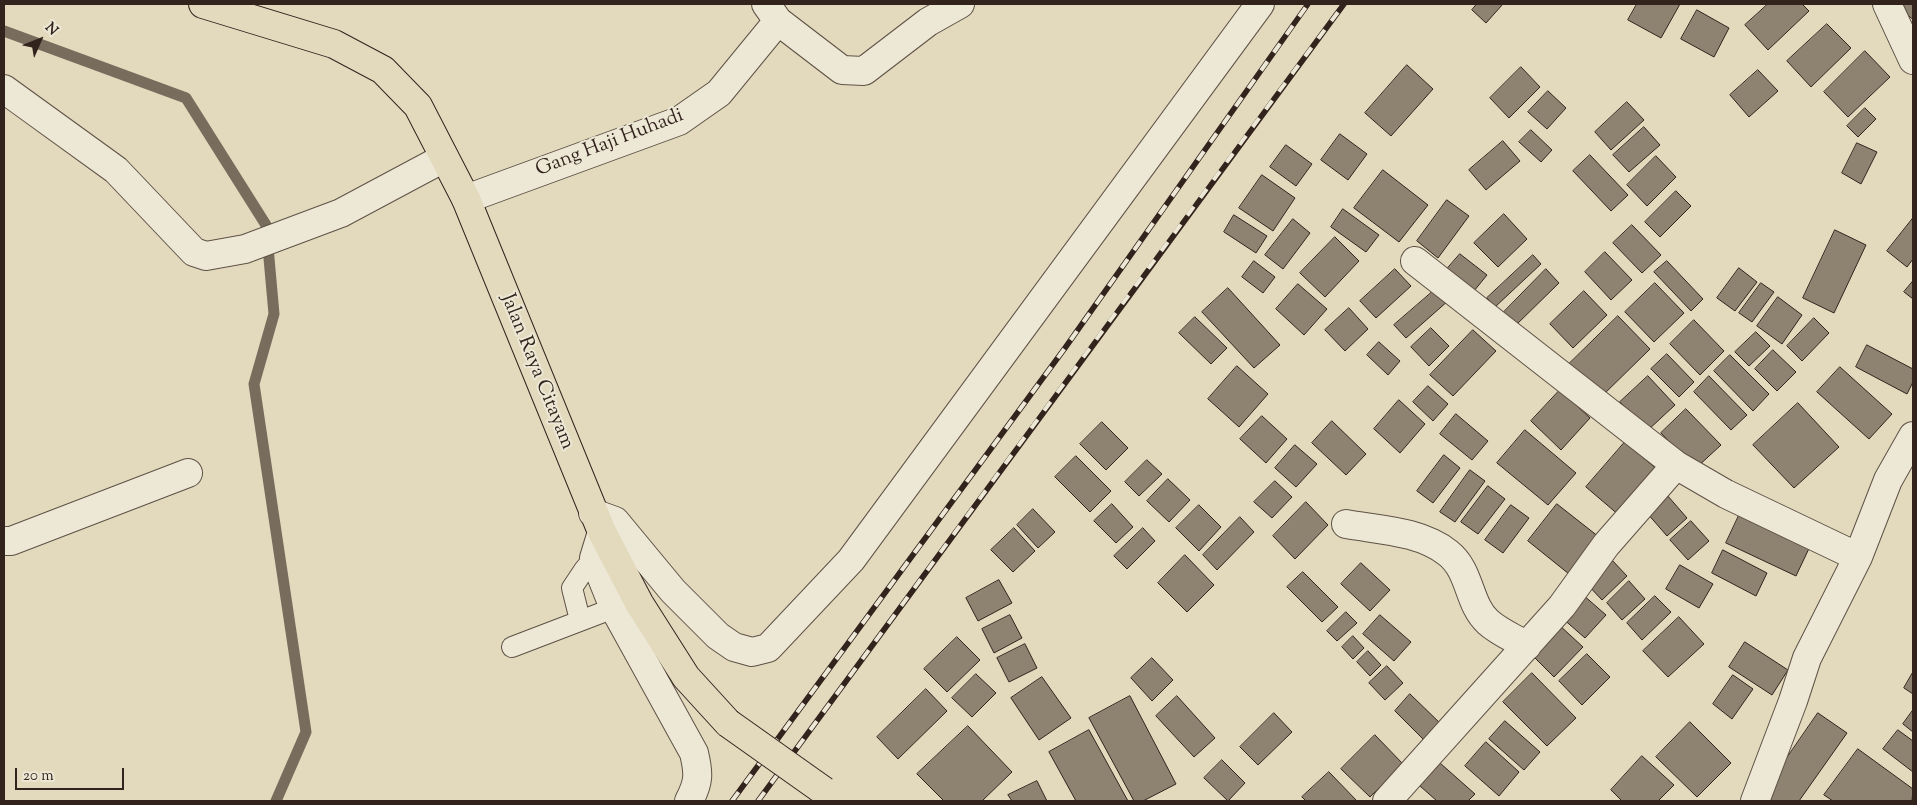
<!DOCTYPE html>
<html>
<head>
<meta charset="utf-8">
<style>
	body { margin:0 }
	#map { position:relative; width:1917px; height:805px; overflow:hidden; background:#e3dabe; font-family:"Sorts Mill Goudy",serif }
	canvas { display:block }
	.frame { position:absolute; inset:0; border:5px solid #32231d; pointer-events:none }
	.north { position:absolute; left:15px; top:15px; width:50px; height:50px; -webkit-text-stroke:4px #ede7d5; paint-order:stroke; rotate:46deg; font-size:14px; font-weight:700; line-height:20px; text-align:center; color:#32231d }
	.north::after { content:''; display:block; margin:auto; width:18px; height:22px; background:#32231d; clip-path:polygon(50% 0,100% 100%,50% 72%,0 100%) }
	.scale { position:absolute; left:15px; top:768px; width:109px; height:22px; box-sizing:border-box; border:2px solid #32231d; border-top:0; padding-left:6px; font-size:15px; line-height:18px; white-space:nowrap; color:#32231d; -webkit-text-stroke:4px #ede7d5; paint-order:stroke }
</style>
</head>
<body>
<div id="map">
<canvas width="1917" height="805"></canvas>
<div class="frame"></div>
<div class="north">N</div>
<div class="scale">20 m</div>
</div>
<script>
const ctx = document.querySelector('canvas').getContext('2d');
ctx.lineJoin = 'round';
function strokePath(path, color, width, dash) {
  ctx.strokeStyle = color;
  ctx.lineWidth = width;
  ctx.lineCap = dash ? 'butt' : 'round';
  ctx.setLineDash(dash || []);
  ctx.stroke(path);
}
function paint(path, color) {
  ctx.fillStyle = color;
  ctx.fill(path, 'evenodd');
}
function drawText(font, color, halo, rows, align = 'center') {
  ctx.font = font + ' "Sorts Mill Goudy",serif';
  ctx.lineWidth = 4;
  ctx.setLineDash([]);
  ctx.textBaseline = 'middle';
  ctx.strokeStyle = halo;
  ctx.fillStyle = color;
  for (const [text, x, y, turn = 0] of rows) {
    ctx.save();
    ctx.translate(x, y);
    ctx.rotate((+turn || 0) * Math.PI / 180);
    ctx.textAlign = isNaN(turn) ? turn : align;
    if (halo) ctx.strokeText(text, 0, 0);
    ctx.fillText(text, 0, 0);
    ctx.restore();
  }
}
strokePath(new Path2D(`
	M 4,31 L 186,98 L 266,225 L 274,314 L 254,384 L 306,732 L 276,801`), '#786c5d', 11);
const building = new Path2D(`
	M 1477,4 L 1503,4 L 1486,23 L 1472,10 Z
	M 1637,4 L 1680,4 L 1661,38 L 1628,20 Z
	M 1768,4 L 1802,4 L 1809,11 L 1768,50 L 1745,25 Z
	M 1894,4 L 1913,4 L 1913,19 Z
	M 1697,10 L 1729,28 L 1714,57 L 1681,39 Z
	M 1827,24 L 1851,48 L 1811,87 L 1787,61 Z
	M 1865,51 L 1890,77 L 1848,117 L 1824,92 Z
	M 1407,65 L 1433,89 L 1391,136 L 1365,113 Z
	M 1521,67 L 1540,87 L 1509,118 L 1490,98 Z
	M 1758,70 L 1778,91 L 1749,117 L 1730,95 Z
	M 1548,91 L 1566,108 L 1547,129 L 1528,112 Z
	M 1627,102 L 1644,120 L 1611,150 L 1595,132 Z
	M 1865,108 L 1876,119 L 1858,137 L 1847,126 Z
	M 1644,127 L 1660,145 L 1629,172 L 1613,155 Z
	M 1531,130 L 1552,150 L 1541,162 L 1519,142 Z
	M 1340,134 L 1367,154 L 1348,180 L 1321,160 Z
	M 1503,141 L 1520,161 L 1486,190 L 1469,170 Z
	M 1857,143 L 1877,152 L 1861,184 L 1842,173 Z
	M 1286,145 L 1312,164 L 1296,186 L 1270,167 Z
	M 1590,155 L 1628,195 L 1611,211 L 1573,171 Z
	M 1656,156 L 1676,177 L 1647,206 L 1627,185 Z
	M 1383,170 L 1428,205 L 1399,242 L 1354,208 Z
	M 1262,175 L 1295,198 L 1273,231 L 1239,208 Z
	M 1676,191 L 1691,206 L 1660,237 L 1645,222 Z
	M 1447,200 L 1469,216 L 1438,258 L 1417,241 Z
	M 1343,209 L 1379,235 L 1366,252 L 1331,227 Z
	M 1504,214 L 1527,239 L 1498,267 L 1474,243 Z
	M 1234,215 L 1267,236 L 1256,253 L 1224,232 Z
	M 1913,218 L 1913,259 L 1907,267 L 1887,251 Z
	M 1293,219 L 1310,233 L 1283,269 L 1265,255 Z
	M 1632,225 L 1661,255 L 1642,273 L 1613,243 Z
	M 1835,230 L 1866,245 L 1834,313 L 1803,298 Z
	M 1335,237 L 1359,261 L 1325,297 L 1300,273 Z
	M 1605,252 L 1632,280 L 1611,300 L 1585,272 Z
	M 1460,254 L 1487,275 L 1474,291 L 1447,269 Z
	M 1533,255 L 1541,264 L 1495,307 L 1487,298 Z
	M 1254,261 L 1275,277 L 1263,293 L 1242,277 Z
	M 1667,261 L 1703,299 L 1691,311 L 1654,272 Z
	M 1739,268 L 1757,282 L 1735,311 L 1717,298 Z
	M 1395,269 L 1411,286 L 1376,318 L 1360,301 Z
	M 1546,269 L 1559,283 L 1514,327 L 1502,314 Z
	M 1913,281 L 1913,299 L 1904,292 Z
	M 1655,283 L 1684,313 L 1654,342 L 1625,312 Z
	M 1761,283 L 1774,292 L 1752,322 L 1739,313 Z
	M 1298,284 L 1327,309 L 1304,335 L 1276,309 Z
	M 1438,287 L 1449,300 L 1406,338 L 1394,325 Z
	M 1228,288 L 1280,345 L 1254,368 L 1202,312 Z
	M 1584,291 L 1607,315 L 1573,348 L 1550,324 Z
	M 1778,297 L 1802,315 L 1782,344 L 1757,326 Z
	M 1349,308 L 1368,329 L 1345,351 L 1325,330 Z
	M 1618,316 L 1650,349 L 1600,398 L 1568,365 Z
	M 1195,317 L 1227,348 L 1211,364 L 1179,333 Z
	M 1814,318 L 1829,333 L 1802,361 L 1787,346 Z
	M 1694,320 L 1724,351 L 1700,375 L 1670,344 Z
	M 1431,328 L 1449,346 L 1429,366 L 1411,347 Z
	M 1473,330 L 1496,351 L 1453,396 L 1430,375 Z
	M 1756,332 L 1770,346 L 1749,366 L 1735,352 Z
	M 1379,342 L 1400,361 L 1388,375 L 1367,355 Z
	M 1867,345 L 1913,369 L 1913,382 L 1907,394 L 1856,367 Z
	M 1773,350 L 1796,372 L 1777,391 L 1755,369 Z
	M 1667,354 L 1694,382 L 1679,397 L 1651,369 Z
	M 1730,355 L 1769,394 L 1753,411 L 1714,371 Z
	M 1237,366 L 1268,394 L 1239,427 L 1208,399 Z
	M 1840,367 L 1892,414 L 1869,439 L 1817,392 Z
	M 1648,376 L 1675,405 L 1647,431 L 1620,402 Z
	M 1709,376 L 1747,415 L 1731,430 L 1694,392 Z
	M 1428,386 L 1448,404 L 1433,421 L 1413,402 Z
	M 1560,390 L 1590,418 L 1561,450 L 1531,421 Z
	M 1399,400 L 1425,424 L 1400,453 L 1374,429 Z
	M 1798,403 L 1839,447 L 1794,488 L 1753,445 Z
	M 1686,409 L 1721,445 L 1695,469 L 1661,433 Z
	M 1456,414 L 1488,441 L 1472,460 L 1440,434 Z
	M 1262,416 L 1287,439 L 1266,463 L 1240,439 Z
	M 1332,421 L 1366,454 L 1346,475 L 1312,443 Z
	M 1102,422 L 1128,448 L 1106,470 L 1080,444 Z
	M 1525,430 L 1576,473 L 1548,505 L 1497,463 Z
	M 1625,442 L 1659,471 L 1620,516 L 1586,487 Z
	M 1295,445 L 1317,464 L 1296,487 L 1275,468 Z
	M 1444,455 L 1460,468 L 1433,503 L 1417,491 Z
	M 1076,456 L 1111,491 L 1090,512 L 1055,477 Z
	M 1147,460 L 1162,474 L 1139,496 L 1125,482 Z
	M 1470,470 L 1485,481 L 1455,522 L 1440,512 Z
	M 1168,479 L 1190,500 L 1169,522 L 1147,501 Z
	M 1275,481 L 1292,497 L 1272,518 L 1254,502 Z
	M 1488,486 L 1505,499 L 1478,534 L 1461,522 Z
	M 1667,495 L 1687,518 L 1667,536 L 1647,513 Z
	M 1306,502 L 1328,525 L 1295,559 L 1273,536 Z
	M 1112,504 L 1133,527 L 1116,543 L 1094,521 Z
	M 1557,504 L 1599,537 L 1569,574 L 1528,541 Z
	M 1199,505 L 1221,527 L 1199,551 L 1176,528 Z
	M 1511,505 L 1529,518 L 1503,553 L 1485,540 Z
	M 1743,507 L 1813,540 L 1796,576 L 1726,543 Z
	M 1033,509 L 1055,532 L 1038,548 L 1017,525 Z
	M 1240,517 L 1254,532 L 1217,570 L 1203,555 Z
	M 1691,521 L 1709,541 L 1688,560 L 1670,540 Z
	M 1014,528 L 1035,551 L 1013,572 L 991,550 Z
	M 1143,528 L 1155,541 L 1127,569 L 1114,556 Z
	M 1723,550 L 1767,573 L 1756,596 L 1712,573 Z
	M 1185,555 L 1214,585 L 1187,612 L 1158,583 Z
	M 1610,558 L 1627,576 L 1602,600 L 1585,582 Z
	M 1361,563 L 1390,590 L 1370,611 L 1341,584 Z
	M 1680,565 L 1713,584 L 1699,608 L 1666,589 Z
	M 1303,572 L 1338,607 L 1322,622 L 1287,587 Z
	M 999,580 L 1012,603 L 978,621 L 966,598 Z
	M 1629,581 L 1645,599 L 1622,620 L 1607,603 Z
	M 1582,594 L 1606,615 L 1585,638 L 1561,617 Z
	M 1655,596 L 1671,612 L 1642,640 L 1627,623 Z
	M 1346,612 L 1357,623 L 1337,641 L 1327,631 Z
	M 1010,615 L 1022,638 L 994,653 L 982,629 Z
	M 1380,615 L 1411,642 L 1394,661 L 1363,634 Z
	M 1679,617 L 1704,644 L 1668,677 L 1643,651 Z
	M 1558,624 L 1583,647 L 1554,677 L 1530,653 Z
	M 1353,636 L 1364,648 L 1353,659 L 1342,647 Z
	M 957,637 L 980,660 L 947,692 L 924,669 Z
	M 1745,642 L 1788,670 L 1772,695 L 1729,667 Z
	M 1025,644 L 1037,668 L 1009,682 L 997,658 Z
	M 1368,651 L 1381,665 L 1370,676 L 1357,662 Z
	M 1587,654 L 1610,677 L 1582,705 L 1559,681 Z
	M 1152,658 L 1173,680 L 1152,701 L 1131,678 Z
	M 1387,666 L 1403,683 L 1385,700 L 1369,683 Z
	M 1913,672 L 1913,694 L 1904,688 Z
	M 1532,673 L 1576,718 L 1547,746 L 1503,702 Z
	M 976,674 L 996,693 L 972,717 L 952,698 Z
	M 1733,675 L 1753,689 L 1732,719 L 1713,704 Z
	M 1042,677 L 1071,718 L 1039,740 L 1011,698 Z
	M 926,689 L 947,711 L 898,759 L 877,737 Z
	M 1410,694 L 1443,726 L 1427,743 L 1395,711 Z
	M 1130,696 L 1176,784 L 1143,801 L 1134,801 L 1089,718 Z
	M 1177,696 L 1215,738 L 1194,757 L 1156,716 Z
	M 1913,710 L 1913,732 L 1903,724 Z
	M 1274,713 L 1292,732 L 1258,765 L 1240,747 Z
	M 1818,713 L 1847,733 L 1799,801 L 1766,801 L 1760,797 Z
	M 1505,721 L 1540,752 L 1524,770 L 1489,739 Z
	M 1690,722 L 1731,763 L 1697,797 L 1656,757 Z
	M 968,726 L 1012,772 L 982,801 L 944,801 L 917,774 Z
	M 1089,730 L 1128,801 L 1076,801 L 1049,752 Z
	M 1898,730 L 1913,741 L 1913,772 L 1883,749 Z
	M 1375,735 L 1403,764 L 1370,797 L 1341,769 Z
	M 1486,742 L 1519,772 L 1499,796 L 1465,766 Z
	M 1858,749 L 1913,789 L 1912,801 L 1833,801 L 1824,795 Z
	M 1642,756 L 1674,785 L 1658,801 L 1622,801 L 1611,790 Z
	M 1222,760 L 1245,783 L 1228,801 L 1204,778 Z
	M 1440,763 L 1475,794 L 1468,801 L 1437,801 L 1420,786 Z
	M 1329,772 L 1357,801 L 1306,801 L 1302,797 Z
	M 1037,781 L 1047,801 L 1012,801 L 1008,795 Z`);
paint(building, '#8e8271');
strokePath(building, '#32231d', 1);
const service = new Path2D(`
	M 580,620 L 572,588 L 584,570 L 594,558
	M 512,647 L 614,608`);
const minor = new Path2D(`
	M 766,4 L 778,21 L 842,70 L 864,71 L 928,22 L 960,4
	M 1887,4 L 1913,60
	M 4,89 L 116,170 L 194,252 L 206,256 L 245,249 L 341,213 L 444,158
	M 466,199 L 679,121 L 719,93 L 778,21
	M 1415,261 L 1676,465 L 1726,494 L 1858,557
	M 593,513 L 615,521 L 673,591 L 718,636 L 734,647 L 752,652 L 768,648 L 851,560 L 1260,4
	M 1346,524 C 1380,530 1420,531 1448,553 C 1471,571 1468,604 1488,622 C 1499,632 1514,638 1527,646
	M 602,532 L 594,558 L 614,608 L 694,753 C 699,774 699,782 689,801
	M 4,541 L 11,541 L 188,473
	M 1387,801 L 1562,606 L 1606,545 L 1676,465
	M 1755,801 L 1793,701 L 1807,658 L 1858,557 L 1888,480 L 1913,436`);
const primary = new Path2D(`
	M 203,4 L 334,44 L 383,70 L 418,106 L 466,199 L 602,532 L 639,603 L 686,677 L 728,723`);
strokePath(service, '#5e5145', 22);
strokePath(minor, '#5e5145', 30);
strokePath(primary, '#32231d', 30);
strokePath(service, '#ede7d5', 20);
strokePath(minor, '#ede7d5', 28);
strokePath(primary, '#e3dabe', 28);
const rail = new Path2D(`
	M 732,801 L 1065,348 L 1308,4
	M 758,801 C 954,535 1147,268 1344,4`);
strokePath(rail, '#32231d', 5.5);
strokePath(rail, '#ede7d5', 4, [11]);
const primaryBridge = new Path2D(`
	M 728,723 L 824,791`);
strokePath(primaryBridge, '#32231d', 30, []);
strokePath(primaryBridge, '#e3dabe', 28);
drawText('20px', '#32231d', '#ede7d5', [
	["Gang Haji Huhadi",610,144,-21],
	["Jalan Raya Citayam",536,372,68]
]);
</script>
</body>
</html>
